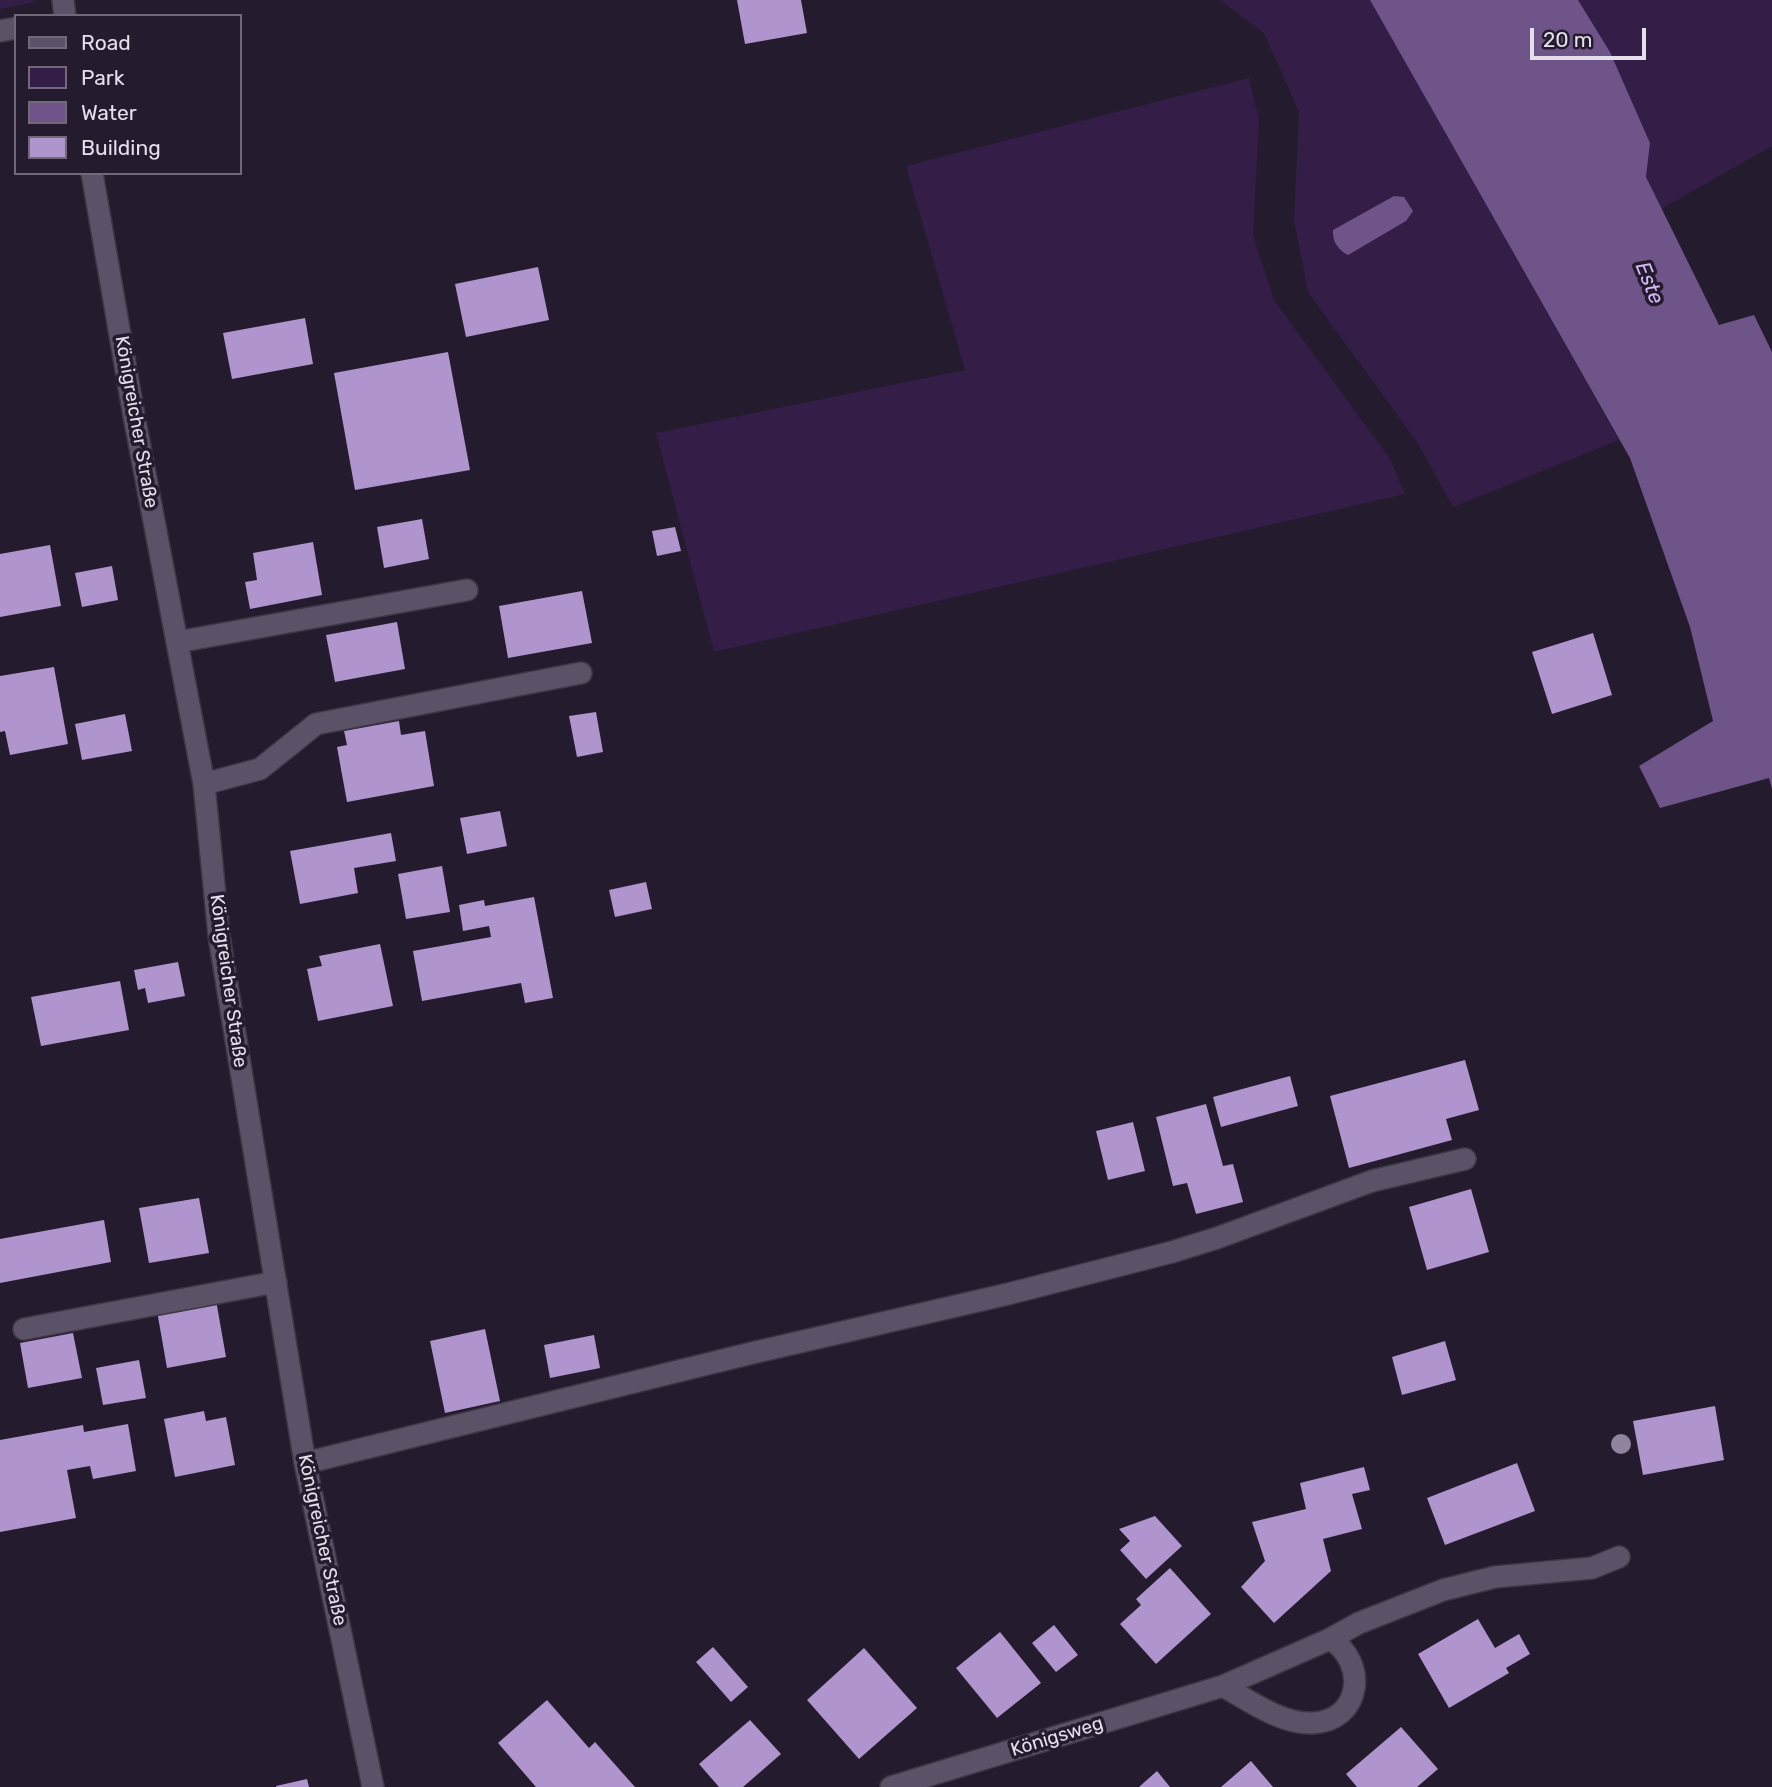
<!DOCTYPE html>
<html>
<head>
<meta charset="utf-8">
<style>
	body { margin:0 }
	#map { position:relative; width:1772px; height:1787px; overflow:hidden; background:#241b2e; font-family:Rubik,sans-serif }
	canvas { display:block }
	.legend { position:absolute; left:14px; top:14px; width:228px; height:161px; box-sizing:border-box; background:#241b2e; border:2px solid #71697a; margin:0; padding:9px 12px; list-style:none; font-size:21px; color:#e5dfec }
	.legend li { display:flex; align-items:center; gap:14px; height:35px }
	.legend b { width:35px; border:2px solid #71697a }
	.scale { position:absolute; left:1530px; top:28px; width:116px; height:32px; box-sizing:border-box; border:4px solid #e5dfec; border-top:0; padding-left:9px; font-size:21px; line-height:24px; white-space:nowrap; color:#e5dfec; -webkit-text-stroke:5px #241b2e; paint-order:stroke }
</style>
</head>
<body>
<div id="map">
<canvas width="1772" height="1787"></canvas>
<ul class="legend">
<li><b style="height:9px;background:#5c5268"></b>Road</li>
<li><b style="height:19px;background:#341e48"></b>Park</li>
<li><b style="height:19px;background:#6e5488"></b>Water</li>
<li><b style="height:19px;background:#b094cd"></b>Building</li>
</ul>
<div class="scale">20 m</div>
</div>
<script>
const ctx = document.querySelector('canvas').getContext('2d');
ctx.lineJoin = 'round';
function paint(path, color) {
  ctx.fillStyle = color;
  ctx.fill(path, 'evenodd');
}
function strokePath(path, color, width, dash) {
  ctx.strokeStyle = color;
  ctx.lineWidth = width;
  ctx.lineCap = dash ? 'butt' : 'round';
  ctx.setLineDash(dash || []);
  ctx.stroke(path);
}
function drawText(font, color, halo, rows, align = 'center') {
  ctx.font = font + ' Rubik,sans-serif';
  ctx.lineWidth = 7;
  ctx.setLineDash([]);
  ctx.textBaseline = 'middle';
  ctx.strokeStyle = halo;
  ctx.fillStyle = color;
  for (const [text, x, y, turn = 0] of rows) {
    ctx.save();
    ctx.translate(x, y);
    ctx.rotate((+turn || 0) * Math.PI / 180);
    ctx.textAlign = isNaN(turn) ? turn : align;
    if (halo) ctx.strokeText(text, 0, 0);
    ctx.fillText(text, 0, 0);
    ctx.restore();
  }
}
paint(new Path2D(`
	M 0,0 L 34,0 L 35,2 L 0,9 Z
	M 1220,0 L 1370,0 L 1619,440 L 1453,507 L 1417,442 L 1308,292 L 1294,221 L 1299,112 L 1264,33 Z
	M 1578,0 L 1772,0 L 1772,146 L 1661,209 L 1646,177 L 1650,143 L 1610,52 Z
	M 1249,78 L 1259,120 L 1253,235 L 1274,300 L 1390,459 L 1405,494 L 714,652 L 656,433 L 965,370 L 906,166 Z`), '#341e48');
paint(new Path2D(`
	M 1370,0 L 1578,0 L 1610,52 L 1650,143 L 1646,177 L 1719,325 L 1754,315 L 1772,352 L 1772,789 L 1769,778 L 1660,808 L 1639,766 L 1713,721 L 1690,627 L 1630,458 Z
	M 1394,196 L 1404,197 L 1413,211 L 1406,221 L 1348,255 C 1338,250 1332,241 1333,230 Z`), '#6e5488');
paint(new Path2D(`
	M 737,0 L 801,0 L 807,33 L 745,44 Z
	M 538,267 L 549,320 L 466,337 L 455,284 Z
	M 305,318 L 313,364 L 232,379 L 223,333 Z
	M 448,352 L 470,470 L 355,490 L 334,373 Z
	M 422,519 L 429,559 L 384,568 L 377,527 Z
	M 675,527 L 681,551 L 657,556 L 652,531 Z
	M 313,542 L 322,595 L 250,609 L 245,582 L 257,580 L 253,553 Z
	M 50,545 L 61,606 L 0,617 L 0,554 Z
	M 112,566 L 118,600 L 82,607 L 75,573 Z
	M 582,591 L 592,643 L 508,658 L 499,606 Z
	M 397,622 L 405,669 L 335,682 L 326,635 Z
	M 1593,633 L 1612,695 L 1552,714 L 1532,652 Z
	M 54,667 L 68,744 L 10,755 L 5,731 L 0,732 L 0,676 Z
	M 596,712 L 603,752 L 577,757 L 569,716 Z
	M 125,714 L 132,751 L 82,760 L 75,724 Z
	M 399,721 L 401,735 L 425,731 L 434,786 L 347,802 L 337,747 L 347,745 L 344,731 Z
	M 500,811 L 507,846 L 467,854 L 460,818 Z
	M 391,833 L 396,861 L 354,868 L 358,893 L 300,904 L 290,851 Z
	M 442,866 L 450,912 L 406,919 L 398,874 Z
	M 646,882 L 652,909 L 615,917 L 609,890 Z
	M 534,897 L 553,998 L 525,1003 L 521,983 L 422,1001 L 413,951 L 491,937 L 489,926 L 463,931 L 459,905 L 484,900 L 485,906 Z
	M 380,944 L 393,1006 L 318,1021 L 307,969 L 322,966 L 319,956 Z
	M 178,962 L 185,996 L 148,1003 L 145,988 L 138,990 L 134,970 Z
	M 120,981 L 129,1030 L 41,1046 L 31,997 Z
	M 1465,1060 L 1479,1110 L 1446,1119 L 1452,1140 L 1349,1168 L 1330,1096 Z
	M 1290,1076 L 1298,1106 L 1221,1127 L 1213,1097 Z
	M 1206,1104 L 1223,1166 L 1233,1164 L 1243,1202 L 1196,1214 L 1187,1183 L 1173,1186 L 1156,1117 Z
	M 1133,1122 L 1145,1171 L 1108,1180 L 1096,1131 Z
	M 1471,1189 L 1489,1252 L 1427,1270 L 1409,1207 Z
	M 199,1198 L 209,1253 L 149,1263 L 139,1208 Z
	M 104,1220 L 111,1262 L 0,1283 L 0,1239 Z
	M 216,1300 L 226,1357 L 167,1368 L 157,1311 Z
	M 485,1329 L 500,1401 L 445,1413 L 430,1341 Z
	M 73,1333 L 82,1378 L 28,1388 L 20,1343 Z
	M 594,1335 L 600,1368 L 550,1378 L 544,1345 Z
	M 1445,1341 L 1456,1380 L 1402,1395 L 1392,1357 Z
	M 139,1360 L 146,1398 L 103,1405 L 96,1368 Z
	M 1715,1406 L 1724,1460 L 1643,1475 L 1633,1421 Z
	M 204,1411 L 206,1421 L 226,1417 L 235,1465 L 175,1477 L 164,1419 Z
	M 128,1424 L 136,1471 L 93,1479 L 90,1466 L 67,1470 L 76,1518 L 0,1532 L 0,1440 L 83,1425 L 84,1432 Z
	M 1517,1463 L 1535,1511 L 1445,1545 L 1427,1498 Z
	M 1364,1467 L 1370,1490 L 1352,1494 L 1362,1529 L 1323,1539 L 1331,1571 L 1274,1623 L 1241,1587 L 1265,1561 L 1252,1522 L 1306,1509 L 1300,1483 Z
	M 1155,1516 L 1182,1546 L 1146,1579 L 1120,1550 L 1130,1541 L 1119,1529 Z
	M 1170,1568 L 1211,1614 L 1156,1664 L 1120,1624 L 1141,1605 L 1136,1599 Z
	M 1478,1619 L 1495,1648 L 1519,1634 L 1530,1654 L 1506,1668 L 1509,1673 L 1449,1708 L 1418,1654 Z
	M 1054,1625 L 1078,1655 L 1056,1672 L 1032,1643 Z
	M 1000,1632 L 1041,1683 L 997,1718 L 956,1668 Z
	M 713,1647 L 748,1687 L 731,1702 L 696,1662 Z
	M 864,1648 L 917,1708 L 859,1759 L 807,1700 Z
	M 547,1700 L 589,1748 L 595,1742 L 635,1787 L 536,1787 L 498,1743 Z
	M 750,1720 L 781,1754 L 743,1787 L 719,1787 L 699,1764 Z
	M 1401,1727 L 1438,1769 L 1417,1787 L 1357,1787 L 1346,1774 Z
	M 1251,1761 L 1273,1787 L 1221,1787 Z
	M 1157,1771 L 1170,1787 L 1139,1787 Z
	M 307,1779 L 309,1787 L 276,1787 L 276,1786 Z`), '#b094cd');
const minor = new Path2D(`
	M 63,0 L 65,16
	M 0,31 L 16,28
	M 92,173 L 134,416 L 204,784 L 219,936 L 305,1463 L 373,1787
	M 177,642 L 467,590
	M 204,784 L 260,769 L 316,724 L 581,673
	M 24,1329 L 276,1282
	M 305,1463 L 752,1353 L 1008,1294 L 1172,1252 L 1217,1238 L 1372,1181 L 1465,1159
	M 1330,1639 L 1359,1623 L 1443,1590 L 1495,1577 L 1592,1568 L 1619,1557
	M 891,1787 L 1223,1686 L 1330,1639 C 1368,1662 1362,1721 1312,1723 C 1281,1724 1250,1701 1223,1686`);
strokePath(minor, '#3d3644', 24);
strokePath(minor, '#5c5268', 21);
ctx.fillStyle = '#90839e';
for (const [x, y] of [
	[1621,1444]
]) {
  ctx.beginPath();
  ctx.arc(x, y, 10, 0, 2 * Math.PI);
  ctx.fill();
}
drawText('19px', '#e5dfec', '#241b2e', [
	["Königreicher Straße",136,422,80],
	["Königreicher Straße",228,981,82],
	["Königreicher Straße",322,1540,78],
	["Königsweg",1057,1737,-17]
]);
drawText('italic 21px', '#d7b8f8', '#241b2e', [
	["Este",1649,283,68]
]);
</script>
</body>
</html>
